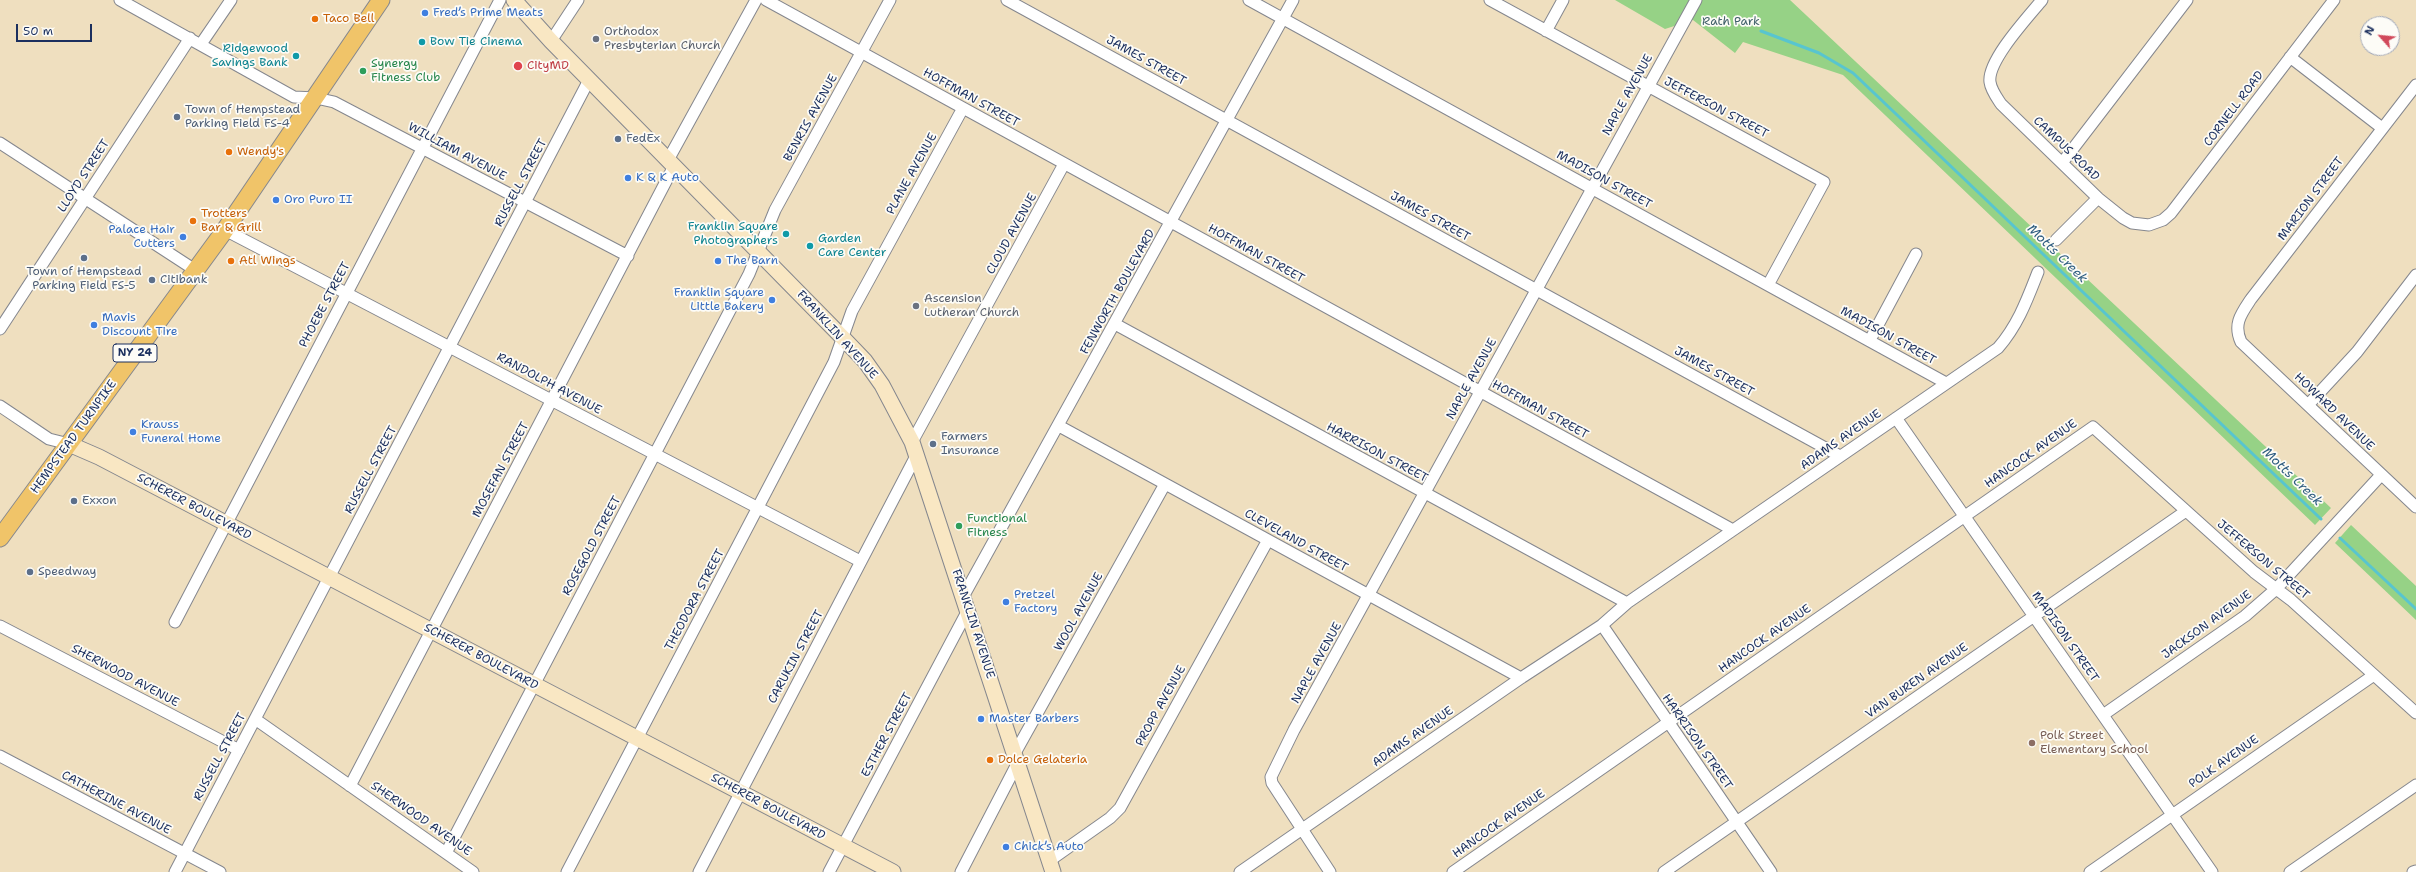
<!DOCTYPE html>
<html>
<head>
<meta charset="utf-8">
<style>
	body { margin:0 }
	#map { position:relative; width:2416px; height:872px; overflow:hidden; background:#efdfbf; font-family:"Shantell Sans",sans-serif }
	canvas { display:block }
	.north { position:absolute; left:2360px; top:16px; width:40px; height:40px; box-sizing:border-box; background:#fdfcf7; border:1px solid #a3aaba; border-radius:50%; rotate:297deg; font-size:11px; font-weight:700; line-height:16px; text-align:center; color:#1b2f5e }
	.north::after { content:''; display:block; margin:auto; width:14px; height:18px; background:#d1495b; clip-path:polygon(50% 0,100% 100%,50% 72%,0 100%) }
	.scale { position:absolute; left:16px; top:24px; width:76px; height:18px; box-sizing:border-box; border:2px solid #1b2f5e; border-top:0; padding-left:5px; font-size:12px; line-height:14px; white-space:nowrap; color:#1b2f5e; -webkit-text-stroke:3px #fdfcf7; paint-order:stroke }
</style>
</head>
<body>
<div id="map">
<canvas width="2416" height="872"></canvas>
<div class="north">N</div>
<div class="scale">50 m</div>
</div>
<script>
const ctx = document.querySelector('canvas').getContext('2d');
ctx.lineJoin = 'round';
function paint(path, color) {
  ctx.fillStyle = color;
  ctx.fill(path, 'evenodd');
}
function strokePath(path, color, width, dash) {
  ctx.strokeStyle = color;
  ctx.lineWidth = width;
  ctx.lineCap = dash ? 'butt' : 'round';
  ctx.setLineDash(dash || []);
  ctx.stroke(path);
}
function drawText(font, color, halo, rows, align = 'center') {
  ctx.font = font + ' "Shantell Sans",sans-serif';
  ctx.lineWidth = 3.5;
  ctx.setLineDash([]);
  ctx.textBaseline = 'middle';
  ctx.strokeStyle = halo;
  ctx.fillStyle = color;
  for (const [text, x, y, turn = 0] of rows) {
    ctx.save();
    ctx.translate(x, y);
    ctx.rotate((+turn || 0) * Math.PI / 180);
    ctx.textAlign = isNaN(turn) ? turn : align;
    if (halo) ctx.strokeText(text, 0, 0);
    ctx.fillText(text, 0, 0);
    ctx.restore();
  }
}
paint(new Path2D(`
	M 1615,0 L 1790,0 L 2331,508 L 2315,525 L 1843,75 L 1743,42 L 1735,53 L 1693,20 L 1665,29 Z
	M 2351,525 L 2416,586 L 2416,620 L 2335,543 Z`), '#96d286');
strokePath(new Path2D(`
	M 1761,31 L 1819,53 L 1853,73 L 2321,519
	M 2340,538 L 2416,609`), '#58c5cf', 3);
const street = new Path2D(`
	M 120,0 L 294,97 L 316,98 L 334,102 L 628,256
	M 766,0 L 1733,530
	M 1007,0 L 1840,456
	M 1249,0 L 1946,383
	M 1490,0 L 1824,182 L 1768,285
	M 2042,0 C 2028,17 1987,61 1990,82 C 1991,90 1997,98 2001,104 L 2098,198 L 2123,218 L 2132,223 L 2149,225 L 2163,220 L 2171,213 L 2334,0
	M 1546,31 L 1563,0
	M 551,41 L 578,0
	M 201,44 L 231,0
	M 2290,57 L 2382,128
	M 2416,85 L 2251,299 C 2241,314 2233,324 2241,342 L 2416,507
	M 0,143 L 195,270
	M 668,160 L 756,0
	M 2062,163 L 2187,0
	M 225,230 L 860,561
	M 2056,240 L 2098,198
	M 1115,324 L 1627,603
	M 0,329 L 190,38
	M 1870,340 L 1916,254
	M 2308,405 L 2357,352 L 2416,275
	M 0,406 L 49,439 L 69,444
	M 1896,418 L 2212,872
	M 1059,426 L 1521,678
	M 912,442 L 1064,164
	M 964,595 L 1293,0
	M 175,622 L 500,0
	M 1602,625 L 1771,872
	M 0,626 L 239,750
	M 2103,715 L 2245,616 L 2276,589 L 2381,475
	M 255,719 L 473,872
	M 1015,753 L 1165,484
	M 0,756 L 220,872
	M 350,786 L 674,166
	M 446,853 L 749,274 L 775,210 L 890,0
	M 1049,861 L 1110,818 L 1120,808 L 1268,540
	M 175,872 L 589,80
	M 567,872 L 834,362 L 852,311 L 963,108
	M 699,872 L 917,454
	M 829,872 L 968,610
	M 961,872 L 1017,764
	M 1240,872 L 1521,678 L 1602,625 L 1627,603 L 1998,348 C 2018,325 2027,300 2038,272
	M 1330,872 L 1272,783 L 1271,777 L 1294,730 L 1696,0
	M 1453,872 L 2093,427 L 2254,572 L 2291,600 L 2416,713
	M 1664,872 L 2186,511
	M 2090,872 L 2374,675
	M 2290,872 L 2416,785
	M 2413,872 L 2416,871`);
const secondary = new Path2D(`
	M 514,0 L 551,41 L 843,338 L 865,361 L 882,385 L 912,442 L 1053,872
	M 69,444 L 99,457 L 893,872`);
const primary = new Path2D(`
	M 0,538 L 225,230 L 381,0`);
strokePath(street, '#85878e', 13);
strokePath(secondary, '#85878e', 17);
strokePath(primary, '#85878e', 19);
strokePath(street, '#fff', 11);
strokePath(secondary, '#f9e7c3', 15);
strokePath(primary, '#f0c469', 17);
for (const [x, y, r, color] of [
	[425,13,4,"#3f7fe0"],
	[315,19,4,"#e8710a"],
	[596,39,4,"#6b7280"],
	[422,42,4,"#0f9aa8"],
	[296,56,4,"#0f9aa8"],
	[518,66,5,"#e0444e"],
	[363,71,4,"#2e9e5b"],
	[177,117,4,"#5c6f8a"],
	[618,139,4,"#5c6f8a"],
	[229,152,4,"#e8710a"],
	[628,178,4,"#3f7fe0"],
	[276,200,4,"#3f7fe0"],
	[193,221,4,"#e8710a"],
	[786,234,4,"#0f9aa8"],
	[183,237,4,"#3f7fe0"],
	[810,246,4,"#0f9aa8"],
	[84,258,4,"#5c6f8a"],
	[231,261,4,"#e8710a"],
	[718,261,4,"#3f7fe0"],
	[152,280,4,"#5c6f8a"],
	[772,300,4,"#3f7fe0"],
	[916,306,4,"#6b7280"],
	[94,325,4,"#3f7fe0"],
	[133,432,4,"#3f7fe0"],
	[933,444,4,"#5c6f8a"],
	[74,501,4,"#5c6f8a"],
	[959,526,4,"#2e9e5b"],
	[30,572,4,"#5c6f8a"],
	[1006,602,4,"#3f7fe0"],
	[981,719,4,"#3f7fe0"],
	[2032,743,4,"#8d6e63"],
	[990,760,4,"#e8710a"],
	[1006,847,4,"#3f7fe0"]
]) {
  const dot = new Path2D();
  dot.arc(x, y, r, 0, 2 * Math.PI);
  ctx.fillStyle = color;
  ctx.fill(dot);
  strokePath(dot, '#fdfcf7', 1.5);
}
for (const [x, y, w] of [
	[135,353,44]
]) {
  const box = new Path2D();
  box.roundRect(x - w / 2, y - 9, w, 18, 3);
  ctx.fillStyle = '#fdfcf7';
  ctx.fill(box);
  strokePath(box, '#1b2f5e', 1);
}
drawText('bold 11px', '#1b2f5e', null, [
	["NY 24",135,353]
]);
drawText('12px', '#366cbe', '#fdfcf7', [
	["Fred’s Prime Meats",433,13],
	["K & K Auto",636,178],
	["Oro Puro II",284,200],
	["Palace Hair",175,230,"right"],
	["Cutters",175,244,"right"],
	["The Barn",726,261],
	["Franklin Square",764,293,"right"],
	["Little Bakery",764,307,"right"],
	["Mavis",102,318],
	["Discount Tire",102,332],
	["Krauss",141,425],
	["Funeral Home",141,439],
	["Pretzel",1014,595],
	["Factory",1014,609],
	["Master Barbers",989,719],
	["Chick’s Auto",1014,847]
], 'left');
drawText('12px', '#c56008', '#fdfcf7', [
	["Taco Bell",323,19],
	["Wendy's",237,152],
	["Trotters",201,214],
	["Bar & Grill",201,228],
	["Atl Wings",239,261],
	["Dolce Gelateria",998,760]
], 'left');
drawText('12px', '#40606a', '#fdfcf7', [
	["Rath Park",1731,22]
]);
drawText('12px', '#5b616d', '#fdfcf7', [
	["Orthodox",604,32],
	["Presbyterian Church",604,46],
	["Ascension",924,299],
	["Lutheran Church",924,313]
], 'left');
drawText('12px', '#0d838f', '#fdfcf7', [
	["Bow Tie Cinema",430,42],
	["Ridgewood",288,49,"right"],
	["Savings Bank",288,63,"right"],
	["Franklin Square",778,227,"right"],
	["Photographers",778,241,"right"],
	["Garden",818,239],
	["Care Center",818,253]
], 'left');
drawText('12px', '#1b2f5e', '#fdfcf7', [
	["JAMES STREET",1146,61,29],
	["NAPLE AVENUE",1628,95,-61],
	["HOFFMAN STREET",971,98,29],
	["JEFFERSON STREET",1716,108,28],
	["CORNELL ROAD",2234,109,-53],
	["BENRIS AVENUE",811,118,-61],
	["CAMPUS ROAD",2066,149,44],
	["WILLIAM AVENUE",457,152,28],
	["PLANE AVENUE",912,174,-61],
	["LLOYD STREET",84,176,-57],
	["MADISON STREET",1604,180,29],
	["RUSSELL STREET",521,183,-62],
	["MARION STREET",2311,199,-53],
	["JAMES STREET",1430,217,29],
	["CLOUD AVENUE",1012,234,-61],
	["HOFFMAN STREET",1256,254,29],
	["FENWORTH BOULEVARD",1118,292,-61],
	["PHOEBE STREET",325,305,-62],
	["FRANKLIN AVENUE",837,335,48],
	["MADISON STREET",1888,336,29],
	["JAMES STREET",1714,372,29],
	["NAPLE AVENUE",1472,379,-61],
	["RANDOLPH AVENUE",549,384,28],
	["HOFFMAN STREET",1540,410,29],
	["HOWARD AVENUE",2334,412,44],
	["HEMPSTEAD TURNPIKE",74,437,-54],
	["ADAMS AVENUE",1841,440,-35],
	["HARRISON STREET",1377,453,28],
	["HANCOCK AVENUE",2031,454,-35],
	["RUSSELL STREET",371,470,-62],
	["MOSEFAN STREET",501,470,-62],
	["SCHERER BOULEVARD",194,507,28],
	["CLEVELAND STREET",1296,541,29],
	["ROSEGOLD STREET",592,546,-62],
	["JEFFERSON STREET",2263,560,40],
	["THEODORA STREET",695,600,-62],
	["WOOL AVENUE",1079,612,-61],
	["FRANKLIN AVENUE",973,624,72],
	["JACKSON AVENUE",2207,625,-36],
	["MADISON STREET",2065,637,55],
	["HANCOCK AVENUE",1765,639,-35],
	["SCHERER BOULEVARD",481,657,28],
	["CARUKIN STREET",796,657,-62],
	["NAPLE AVENUE",1317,663,-61],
	["SHERWOOD AVENUE",125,676,28],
	["VAN BUREN AVENUE",1917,681,-35],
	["PROPP AVENUE",1161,706,-61],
	["ESTHER STREET",887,735,-62],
	["ADAMS AVENUE",1413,737,-35],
	["HARRISON STREET",1697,742,55],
	["RUSSELL STREET",220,757,-62],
	["POLK AVENUE",2224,762,-35],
	["CATHERINE AVENUE",116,803,28],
	["SCHERER BOULEVARD",768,807,28],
	["SHERWOOD AVENUE",421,819,35],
	["HANCOCK AVENUE",1499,824,-35]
]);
drawText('12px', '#27864d', '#fdfcf7', [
	["Synergy",371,64],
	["Fitness Club",371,78],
	["Functional",967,519],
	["Fitness",967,533]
], 'left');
drawText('12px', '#be3a42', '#fdfcf7', [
	["CityMD",527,66]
], 'left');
drawText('12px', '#4e5e75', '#fdfcf7', [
	["Town of Hempstead",185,110],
	["Parking Field FS-4",185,124],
	["FedEx",626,139],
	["Town of Hempstead",84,272,"center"],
	["Parking Field FS-5",84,286,"center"],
	["Citibank",160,280],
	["Farmers",941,437],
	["Insurance",941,451],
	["Exxon",82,501],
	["Speedway",38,572]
], 'left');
drawText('12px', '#785e54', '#fdfcf7', [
	["Polk Street",2040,736],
	["Elementary School",2040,750]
], 'left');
drawText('italic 13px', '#2d5c80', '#fdfcf7', [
	["Motts Creek",2057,254,44],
	["Motts Creek",2292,477,44]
]);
</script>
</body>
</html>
